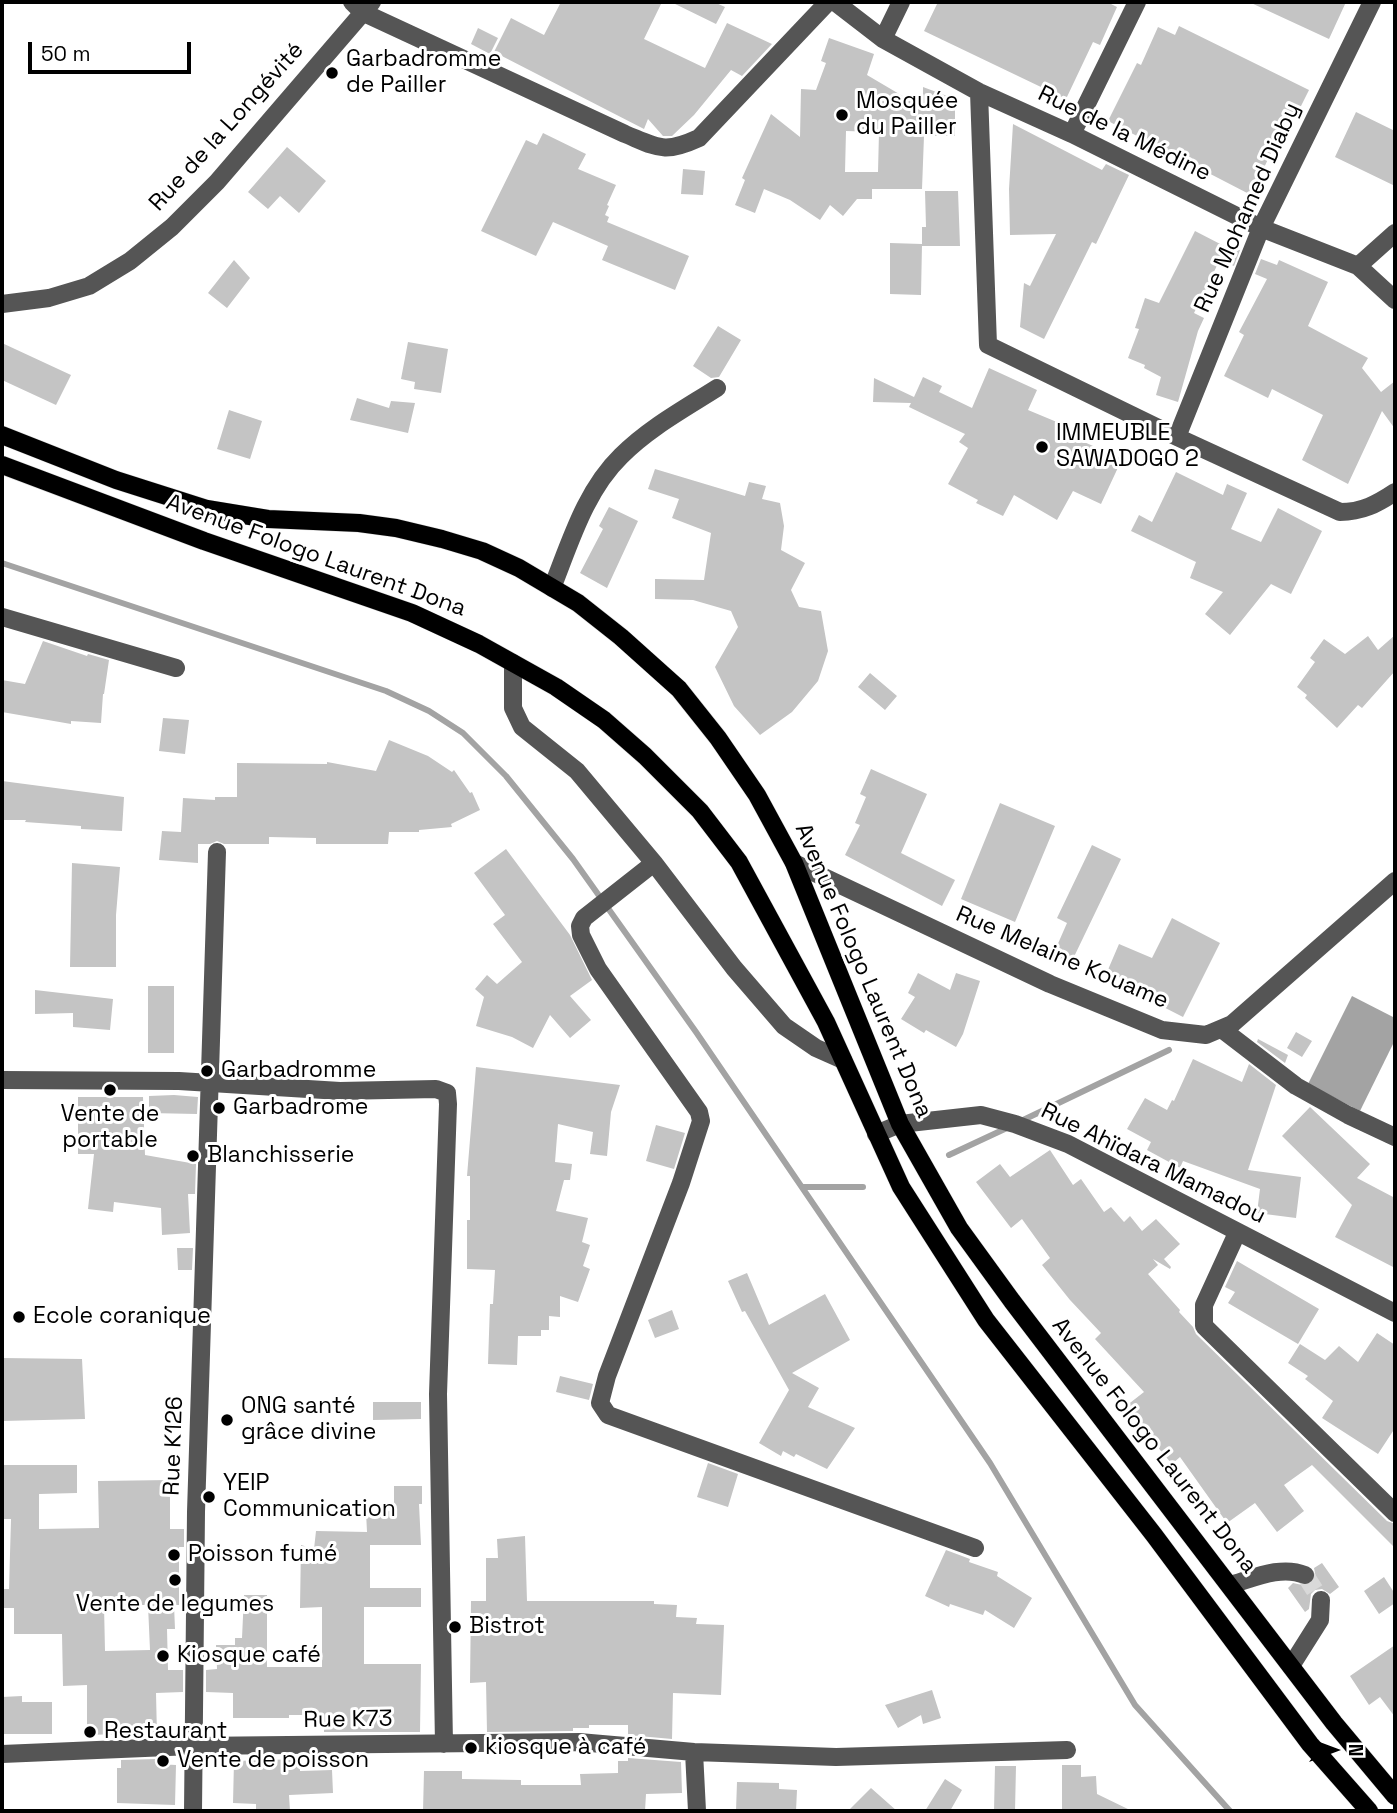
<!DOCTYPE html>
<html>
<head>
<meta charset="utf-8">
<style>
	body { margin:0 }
	#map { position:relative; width:1397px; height:1813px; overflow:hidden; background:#fff; font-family:"Space Grotesk",sans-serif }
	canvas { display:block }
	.frame { position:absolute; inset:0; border:4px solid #000; pointer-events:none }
	.north { position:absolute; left:1299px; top:1715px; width:70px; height:70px; -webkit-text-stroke:5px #fff; paint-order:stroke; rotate:90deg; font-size:19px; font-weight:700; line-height:28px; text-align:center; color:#000 }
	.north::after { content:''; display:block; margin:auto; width:24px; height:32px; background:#000; clip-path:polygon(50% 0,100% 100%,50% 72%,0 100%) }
	.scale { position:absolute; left:28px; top:42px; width:163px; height:32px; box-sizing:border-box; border:4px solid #000; border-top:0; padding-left:9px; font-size:21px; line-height:24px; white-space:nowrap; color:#000; -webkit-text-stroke:5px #fff; paint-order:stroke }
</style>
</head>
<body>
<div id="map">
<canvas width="1397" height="1813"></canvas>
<div class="frame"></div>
<div class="north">N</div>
<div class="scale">50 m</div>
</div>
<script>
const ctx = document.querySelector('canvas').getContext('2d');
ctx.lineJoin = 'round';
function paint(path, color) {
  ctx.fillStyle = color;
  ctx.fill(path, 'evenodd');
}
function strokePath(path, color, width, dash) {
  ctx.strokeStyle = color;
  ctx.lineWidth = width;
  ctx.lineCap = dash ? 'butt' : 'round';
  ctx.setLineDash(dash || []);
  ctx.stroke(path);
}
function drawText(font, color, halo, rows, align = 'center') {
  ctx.font = font + ' "Space Grotesk",sans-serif';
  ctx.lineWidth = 6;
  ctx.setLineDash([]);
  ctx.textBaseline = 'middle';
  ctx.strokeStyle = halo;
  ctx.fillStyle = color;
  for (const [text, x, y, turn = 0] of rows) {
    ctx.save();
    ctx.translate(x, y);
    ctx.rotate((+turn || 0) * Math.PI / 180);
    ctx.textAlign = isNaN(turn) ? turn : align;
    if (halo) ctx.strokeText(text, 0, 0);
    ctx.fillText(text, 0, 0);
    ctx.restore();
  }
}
paint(new Path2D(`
	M 1352,996 L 1395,1018 L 1395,1040 L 1360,1111 L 1308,1084 Z`), '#a3a3a3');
strokePath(new Path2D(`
	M 2,563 L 386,691 L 429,711 L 463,733 L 506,776 L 573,859 L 696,1032 L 990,1463 L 1135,1705 L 1230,1811
	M 1019,1122 L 1169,1050
	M 949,1155 L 1009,1127
	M 802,1187 L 863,1187`), '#a3a3a3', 6);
paint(new Path2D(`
	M 561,2 L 662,2 L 644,39 L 705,68 L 727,23 L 772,44 L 742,76 L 731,70 L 694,115 L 672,136 L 663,136 L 648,119 L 644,129 L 494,52 L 511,18 L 544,35 Z
	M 671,2 L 714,2 L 725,7 L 716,24 Z
	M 938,2 L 1107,2 L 1117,7 L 1100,45 L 1093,42 L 1066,99 L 924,31 Z
	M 1249,2 L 1346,2 L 1329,39 Z
	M 1179,26 L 1309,90 L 1295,118 L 1289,115 L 1251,195 L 1108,121 L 1137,63 L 1141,65 L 1158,27 L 1175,35 Z
	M 478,28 L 498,38 L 490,54 L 471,44 Z
	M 829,38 L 874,54 L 867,75 L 923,108 L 923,87 L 955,99 L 955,136 L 924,136 L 922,189 L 872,189 L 872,199 L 857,199 L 843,216 L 830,205 L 820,220 L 790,200 L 764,189 L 755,213 L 735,205 L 745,180 L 742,178 L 771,114 L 800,137 L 801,89 L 816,90 L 826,63 L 821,61 ZM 846,131 L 879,132 L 878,172 L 845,172 Z
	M 1356,112 L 1395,131 L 1395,186 L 1335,157 Z
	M 1013,124 L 1102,170 L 1106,164 L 1129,175 L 1096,244 L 1092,242 L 1044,339 L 1020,327 L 1024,283 L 1030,286 L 1056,234 L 1010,235 L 1009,189 Z
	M 543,133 L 586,154 L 578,169 L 616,185 L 607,205 L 609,206 L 605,215 L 609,217 L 607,222 L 689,256 L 675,290 L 602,260 L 608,246 L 553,222 L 536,256 L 481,231 L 526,140 L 537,145 Z
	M 287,147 L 326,181 L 299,213 L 280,196 L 268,209 L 248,192 Z
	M 683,169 L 705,171 L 703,195 L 681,194 Z
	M 925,191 L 958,191 L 960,246 L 922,246 L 922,227 L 926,227 Z
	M 1195,231 L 1226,247 L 1194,313 L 1204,318 L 1198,331 L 1178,402 L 1156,395 L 1161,377 L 1144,368 L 1145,365 L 1128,358 L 1139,329 L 1135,328 L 1145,298 L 1159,303 Z
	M 890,243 L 922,244 L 921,295 L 890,294 Z
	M 1234,248 L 1240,250 L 1234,266 L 1227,263 Z
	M 1261,259 L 1277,265 L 1279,260 L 1328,282 L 1308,326 L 1368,358 L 1362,368 L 1381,392 L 1395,381 L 1395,429 L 1382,411 L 1348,484 L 1302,460 L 1323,415 L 1272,389 L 1268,398 L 1224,376 L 1244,335 L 1239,332 L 1267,279 L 1255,274 Z
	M 234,260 L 250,278 L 227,308 L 208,293 Z
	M 718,326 L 741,340 L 719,377 L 711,378 L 693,366 Z
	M 408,342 L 448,349 L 441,393 L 414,389 L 415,382 L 401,379 Z
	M 2,343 L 71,375 L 56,405 L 2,380 Z
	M 989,368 L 1037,390 L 1028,410 L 1076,430 L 1073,437 L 1122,459 L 1101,504 L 1073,491 L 1057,520 L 1014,495 L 1003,516 L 976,503 L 978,500 L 948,484 L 968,448 L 959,442 L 965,434 L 909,407 L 911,403 L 873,402 L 874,378 L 914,397 L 923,377 L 942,386 L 939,392 L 972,408 Z
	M 357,398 L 389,408 L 391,401 L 415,403 L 408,433 L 350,420 Z
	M 229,410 L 262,421 L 250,459 L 217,449 Z
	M 655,469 L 745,496 L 749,482 L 766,486 L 762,499 L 780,503 L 784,526 L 781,550 L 805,563 L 791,590 L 799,607 L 821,611 L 828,651 L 818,681 L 792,712 L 760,735 L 734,706 L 715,667 L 738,627 L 731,611 L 693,600 L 655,599 L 655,579 L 704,580 L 711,533 L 672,518 L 679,499 L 648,489 Z
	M 1176,472 L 1223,495 L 1227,484 L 1247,493 L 1231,529 L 1261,542 L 1278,508 L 1322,531 L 1291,594 L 1271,584 L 1230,635 L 1205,614 L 1223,592 L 1190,578 L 1196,562 L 1131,531 L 1139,515 L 1152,522 Z
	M 609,507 L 638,521 L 607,588 L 580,573 L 603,529 L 599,526 Z
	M 1395,635 L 1395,671 L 1362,708 L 1358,705 L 1337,728 L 1305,698 L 1307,695 L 1297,687 L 1315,662 L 1310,658 L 1324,639 L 1345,654 L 1368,636 L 1378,650 Z
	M 43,641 L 87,656 L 88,654 L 109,660 L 104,694 L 103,694 L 101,723 L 71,721 L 71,724 L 2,712 L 2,680 L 25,684 Z
	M 870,673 L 897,696 L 885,710 L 858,687 Z
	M 163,718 L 189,720 L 185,754 L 159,751 Z
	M 389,740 L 428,756 L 452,772 L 454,770 L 470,793 L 472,792 L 480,810 L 451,824 L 452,827 L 419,830 L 419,832 L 389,832 L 388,844 L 316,844 L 316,838 L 269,837 L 269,844 L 224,844 L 217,841 L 210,844 L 198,844 L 198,863 L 159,860 L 162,831 L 181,832 L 183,798 L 215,800 L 215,797 L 237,797 L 237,763 L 327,764 L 327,762 L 376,771 Z
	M 871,769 L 927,794 L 901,853 L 955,880 L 942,906 L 845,855 L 860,825 L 855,823 L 866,797 L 860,794 Z
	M 2,781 L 124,797 L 122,831 L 81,829 L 81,826 L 25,822 L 26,820 L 2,820 Z
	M 1000,803 L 1055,826 L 1015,922 L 961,899 Z
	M 1092,845 L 1121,859 L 1071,963 L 1053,955 L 1067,923 L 1057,918 Z
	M 506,849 L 570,935 L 592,980 L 570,996 L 591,1020 L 570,1038 L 550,1015 L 533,1048 L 512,1037 L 476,1026 L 484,997 L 475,989 L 487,975 L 497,984 L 522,962 L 493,924 L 505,915 L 474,873 Z
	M 72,863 L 120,867 L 116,915 L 116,967 L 70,967 Z
	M 1172,918 L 1220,943 L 1183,1017 L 1134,992 L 1138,985 L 1107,972 L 1119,944 L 1152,958 Z
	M 918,973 L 950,990 L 956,973 L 980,981 L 963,1034 L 956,1047 L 926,1030 L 924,1033 L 901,1019 L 915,997 L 908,993 Z
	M 148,986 L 174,986 L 174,1053 L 148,1053 Z
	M 35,990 L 113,999 L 110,1030 L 73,1027 L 73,1013 L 35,1014 Z
	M 1296,1032 L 1312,1041 L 1302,1057 L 1287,1048 Z
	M 1258,1039 L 1288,1055 L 1285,1063 L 1257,1042 Z
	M 1193,1059 L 1242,1082 L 1249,1064 L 1276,1085 L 1248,1170 L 1301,1177 L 1296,1218 L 1257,1213 L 1260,1189 L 1183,1161 L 1180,1168 L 1147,1150 L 1151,1142 L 1127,1129 L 1145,1098 L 1167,1110 L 1172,1100 L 1174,1101 Z
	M 476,1067 L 620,1085 L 611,1112 L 607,1156 L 590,1154 L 593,1132 L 558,1124 L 555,1162 L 572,1164 L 570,1180 L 564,1180 L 556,1211 L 588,1218 L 582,1242 L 590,1245 L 583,1266 L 590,1269 L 578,1302 L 560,1296 L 560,1317 L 549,1316 L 549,1330 L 541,1330 L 541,1336 L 518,1336 L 517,1365 L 488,1364 L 490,1304 L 493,1304 L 495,1270 L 467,1269 L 467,1220 L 470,1220 L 470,1176 L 467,1176 Z
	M 174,1095 L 198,1097 L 197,1114 L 149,1113 L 149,1096 Z
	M 78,1097 L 143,1097 L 145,1155 L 196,1164 L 195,1194 L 188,1194 L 190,1233 L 162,1235 L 161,1208 L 114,1202 L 113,1212 L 88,1209 L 94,1154 L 78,1154 Z
	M 1310,1107 L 1370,1164 L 1357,1178 L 1395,1198 L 1395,1268 L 1335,1237 L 1352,1205 L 1282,1136 Z
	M 656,1125 L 685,1133 L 674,1169 L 646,1161 Z
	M 1050,1150 L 1073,1185 L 1081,1179 L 1104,1212 L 1111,1207 L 1124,1222 L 1130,1216 L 1142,1231 L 1156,1219 L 1180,1244 L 1164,1259 L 1171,1267 L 1170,1269 L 1153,1259 L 1158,1265 L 1148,1274 L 1180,1310 L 1179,1312 L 1193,1327 L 1196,1334 L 1387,1521 L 1395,1524 L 1395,1548 L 1312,1465 L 1284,1485 L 1304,1511 L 1277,1532 L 1255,1503 L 1227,1523 L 1180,1457 L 1172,1464 L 1149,1437 L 1126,1406 L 1144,1392 L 1095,1339 L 1101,1333 L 1070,1300 L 1042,1265 L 1050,1258 L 1022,1219 L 1011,1228 L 976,1182 L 1000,1164 L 1010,1177 Z
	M 177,1248 L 193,1248 L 192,1270 L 178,1270 Z
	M 1237,1261 L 1319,1309 L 1298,1344 L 1228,1303 L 1235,1292 L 1225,1287 Z
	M 747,1273 L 769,1325 L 825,1294 L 850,1340 L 792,1373 L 819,1388 L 808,1407 L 855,1428 L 827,1469 L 796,1454 L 794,1457 L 783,1451 L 781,1456 L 759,1443 L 789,1390 L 745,1311 L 742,1312 L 728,1281 Z
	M 672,1310 L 679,1329 L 655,1338 L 648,1320 Z
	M 1377,1333 L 1395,1345 L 1395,1428 L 1378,1454 L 1322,1418 L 1333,1401 L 1305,1379 L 1308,1376 L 1288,1363 L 1300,1344 L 1325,1360 L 1339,1346 L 1358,1362 Z
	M 2,1358 L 82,1359 L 85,1419 L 2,1421 Z
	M 560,1376 L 593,1384 L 589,1400 L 556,1392 Z
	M 373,1402 L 421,1402 L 421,1419 L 373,1420 Z
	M 708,1463 L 738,1474 L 728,1507 L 697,1497 Z
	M 2,1465 L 77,1465 L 77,1493 L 39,1494 L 39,1529 L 99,1528 L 98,1481 L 170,1480 L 170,1529 L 184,1529 L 184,1547 L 179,1547 L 179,1605 L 174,1605 L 175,1629 L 167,1629 L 168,1670 L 183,1670 L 183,1692 L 156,1693 L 157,1736 L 121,1738 L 121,1734 L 87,1735 L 87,1685 L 63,1686 L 62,1634 L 14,1634 L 14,1608 L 2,1608 L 2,1589 L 9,1589 L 11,1519 L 2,1519 ZM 104,1605 L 148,1605 L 150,1650 L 105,1651 Z
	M 394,1486 L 422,1486 L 422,1504 L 419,1504 L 421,1545 L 370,1545 L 370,1588 L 421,1588 L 421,1607 L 364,1607 L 364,1664 L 421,1664 L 420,1732 L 324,1732 L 324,1715 L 289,1715 L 289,1718 L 233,1718 L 233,1693 L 206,1692 L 206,1670 L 217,1669 L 216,1645 L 235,1645 L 235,1638 L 242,1638 L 244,1595 L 267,1595 L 267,1667 L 322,1667 L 322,1607 L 300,1608 L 301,1545 L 314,1549 L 316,1531 L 367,1532 L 366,1512 L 394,1511 Z
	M 525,1536 L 527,1601 L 654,1601 L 654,1604 L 677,1605 L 676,1617 L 697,1618 L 696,1624 L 724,1625 L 721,1695 L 673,1693 L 672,1739 L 628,1735 L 628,1725 L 589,1725 L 589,1728 L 573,1728 L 573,1731 L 487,1732 L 486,1682 L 470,1683 L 471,1601 L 486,1601 L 486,1558 L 498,1558 L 497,1539 Z
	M 946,1550 L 970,1559 L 969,1562 L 998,1572 L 997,1576 L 1032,1598 L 1014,1628 L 985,1610 L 983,1615 L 950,1604 L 949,1607 L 925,1596 Z
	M 1322,1563 L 1339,1587 L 1330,1594 L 1322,1589 L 1315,1590 L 1311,1594 L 1309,1609 L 1305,1612 L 1288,1588 L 1293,1583 L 1307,1586 L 1312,1584 L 1316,1578 L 1314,1568 Z
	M 1384,1577 L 1395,1594 L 1395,1603 L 1379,1614 L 1364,1591 Z
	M 1395,1645 L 1395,1717 L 1380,1697 L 1369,1705 L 1350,1676 Z
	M 932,1690 L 941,1718 L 923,1724 L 921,1715 L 898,1728 L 885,1705 Z
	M 22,1696 L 22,1702 L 52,1702 L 52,1734 L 2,1734 L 2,1697 Z
	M 628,1758 L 681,1762 L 682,1793 L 646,1794 L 645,1811 L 423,1811 L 424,1771 L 462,1771 L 462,1779 L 521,1780 L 521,1785 L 581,1785 L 580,1774 L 618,1773 L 618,1761 L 628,1761 Z
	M 157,1759 L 157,1764 L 176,1765 L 175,1805 L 117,1803 L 117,1768 L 121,1768 L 121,1760 Z
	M 300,1759 L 300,1771 L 332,1770 L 333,1793 L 289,1795 L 290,1811 L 256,1811 L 256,1804 L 233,1803 L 234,1761 Z
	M 1062,1765 L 1081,1765 L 1081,1777 L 1096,1776 L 1097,1794 L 1132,1811 L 1062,1811 Z
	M 995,1766 L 1016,1766 L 1015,1811 L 994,1811 Z
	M 945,1779 L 962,1790 L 950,1811 L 925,1811 Z
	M 737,1782 L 779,1783 L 779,1789 L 797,1790 L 796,1811 L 736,1811 Z
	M 871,1788 L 897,1811 L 848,1811 Z`), '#c4c4c4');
strokePath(new Path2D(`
	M 1305,1575 L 1321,1600`), '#d9d9d9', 18, [18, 9]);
const major = new Path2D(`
	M 2,435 L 116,480 L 207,509 L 268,519 L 359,523 L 396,528 L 442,539 L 482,551 L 519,568 L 578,603 L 621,637 L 679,689 L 718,738 L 757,795 L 794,863 L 900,1124 L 959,1228 L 1012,1301 L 1334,1723 L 1395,1796
	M 2,465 L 204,541 L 412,613 L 479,644 L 556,687 L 604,720 L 645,756 L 700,811 L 739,862 L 826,1022 L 901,1187 L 986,1320 L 1154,1535 L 1310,1744 L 1369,1811`);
strokePath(major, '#dbdbdb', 19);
strokePath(new Path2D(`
	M 352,2 L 362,12 L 625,134 C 659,148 664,154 699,138 L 828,2
	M 835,2 L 883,39 L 979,92 L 1072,134 L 1261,228 L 1358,266 L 1395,300
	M 883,39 L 901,2
	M 979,92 L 988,345 L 1177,437 L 1340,512 C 1362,512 1377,504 1395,492
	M 1072,134 L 1137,2
	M 1358,266 L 1395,233
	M 2,304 L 49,298 L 89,286 L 130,261 L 172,227 L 217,182 L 372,2
	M 1177,437 L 1261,228 L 1372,2
	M 552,588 C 570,543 585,491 621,456 C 649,428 684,409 717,388
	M 2,617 L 176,668
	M 513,663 L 513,708 L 522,727 L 577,771 L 654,863 L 734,968 L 784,1026 L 816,1048 L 843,1060
	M 654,863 L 584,918 L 580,926 L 581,935 L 598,969 L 699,1112 L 701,1121 L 681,1183 L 607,1376 L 600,1403 L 608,1415 L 975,1548
	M 794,863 L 1050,984 L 1162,1030 L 1206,1035 L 1232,1024 L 1395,881
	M 1223,1030 L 1296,1086 L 1348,1115 L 1395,1137
	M 2,1080 L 179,1081 L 340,1091 L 436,1089 L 447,1093 L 448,1104 L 438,1394 L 444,1744
	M 876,1134 L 900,1124 L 981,1115 L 1015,1124 L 1068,1144 L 1395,1313
	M 1237,1233 L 1204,1305 L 1204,1326 L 1395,1513
	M 1230,1585 C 1254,1578 1281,1565 1305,1575
	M 1291,1666 L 1320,1620 L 1321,1600
	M 694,1752 L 697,1811
	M 2,1754 L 192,1746 L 579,1742 L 694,1752 L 836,1757 L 1067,1750
	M 193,1811 L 196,1512 L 217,852`), '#555', 18);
strokePath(major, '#000', 18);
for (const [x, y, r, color] of [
	[332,73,7,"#000"],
	[842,115,7,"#000"],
	[1042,447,7,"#000"],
	[207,1071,7,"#000"],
	[110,1090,7,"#000"],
	[219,1108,7,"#000"],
	[193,1156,7,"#000"],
	[19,1317,7,"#000"],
	[227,1420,7,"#000"],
	[209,1497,7,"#000"],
	[174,1555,7,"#000"],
	[175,1580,7,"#000"],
	[455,1627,7,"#000"],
	[163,1656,7,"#000"],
	[90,1732,7,"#000"],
	[471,1748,7,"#000"],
	[163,1761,7,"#000"]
]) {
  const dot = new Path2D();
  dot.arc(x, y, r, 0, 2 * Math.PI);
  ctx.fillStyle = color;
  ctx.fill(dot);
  strokePath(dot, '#fff', 2.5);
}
drawText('23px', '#000', '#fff', [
	["Garbadromme",346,60],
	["de Pailler",346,86],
	["Mosquée",856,102],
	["du Pailler",856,128],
	["IMMEUBLE",1056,434],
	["SAWADOGO 2",1056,460],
	["Garbadromme",221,1071],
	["Garbadrome",233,1108],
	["Vente de",110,1115,"center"],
	["portable",110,1141,"center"],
	["Blanchisserie",207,1156],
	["Ecole coranique",33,1317],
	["ONG santé",241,1407],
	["grâce divine",241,1433],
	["YEIP",223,1484],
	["Communication",223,1510],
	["Poisson fumé",188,1555],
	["Vente de legumes",175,1605,"center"],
	["Bistrot",469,1627],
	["Kiosque café",177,1656],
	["Restaurant",104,1732],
	["kiosque à café",485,1748],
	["Vente de poisson",177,1761]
], 'left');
drawText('23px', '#000', '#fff', [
	["Rue de la Longévité",227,127,-48],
	["Rue de la Médine",1124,134,26],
	["Rue Mohamed Diaby",1248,208,-66],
	["Avenue Fologo Laurent Dona",316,556,20],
	["Rue Melaine Kouame",1062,958,23],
	["Avenue Fologo Laurent Dona",863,971,67],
	["Rue Ahïdara Mamadou",1153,1164,26],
	["Rue K126",174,1446,-88],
	["Avenue Fologo Laurent Dona",1154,1446,52],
	["Rue K73",348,1720,-1]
]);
</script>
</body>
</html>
